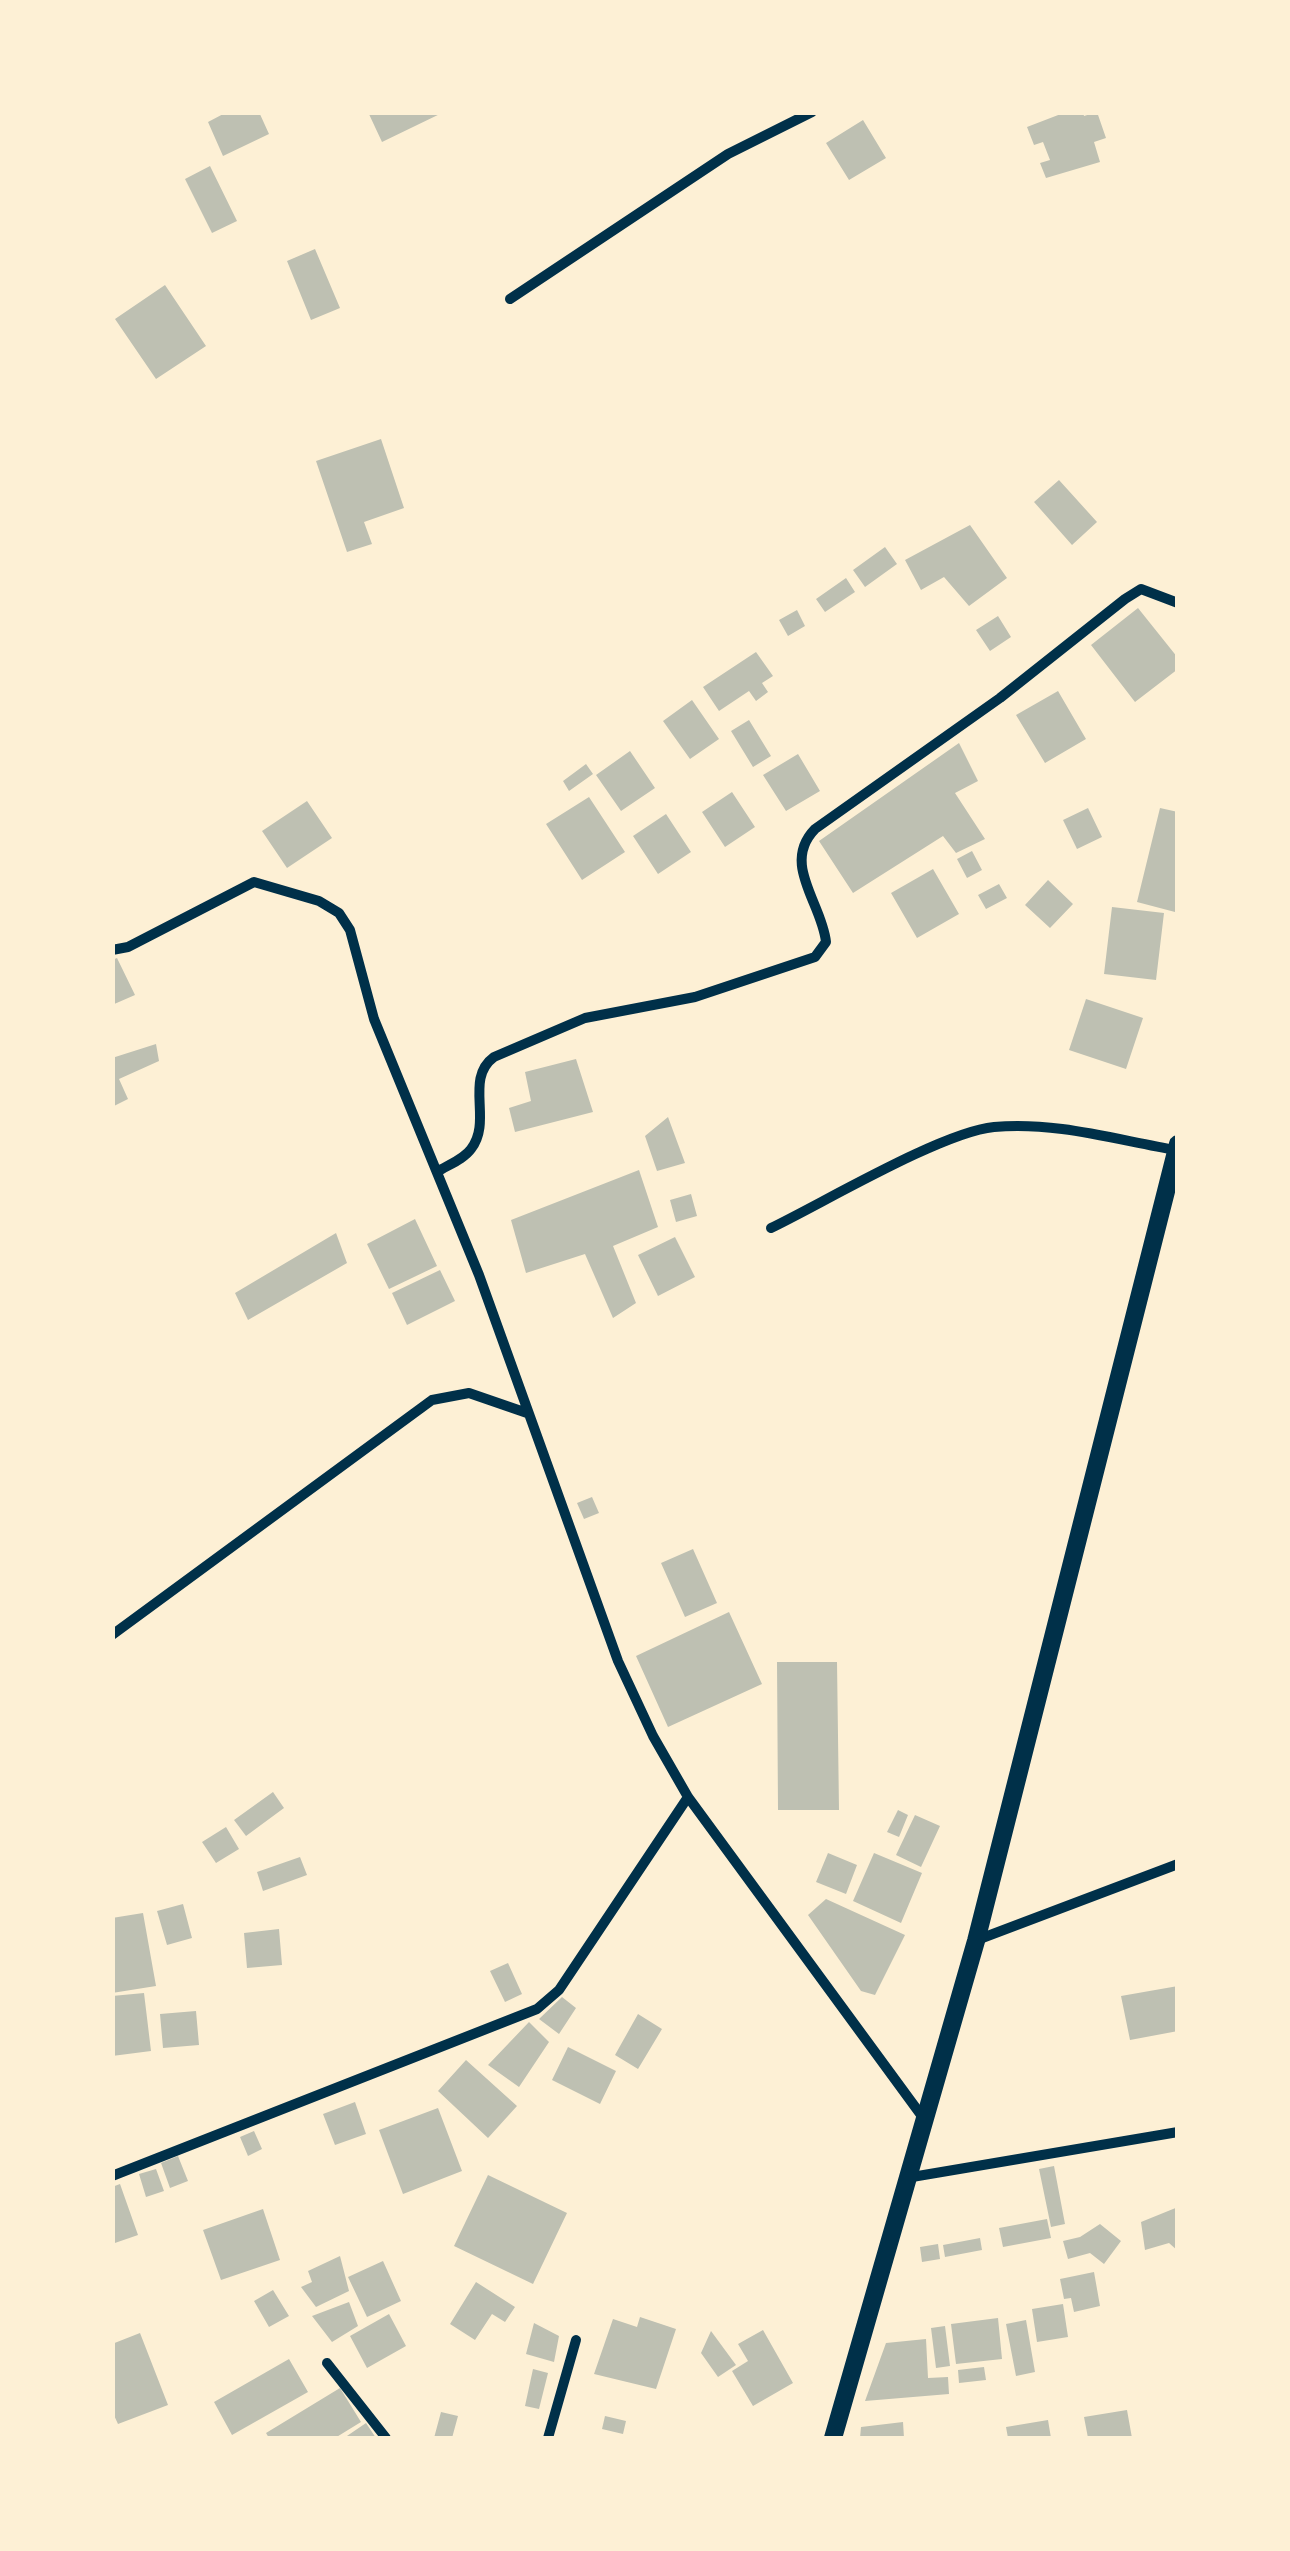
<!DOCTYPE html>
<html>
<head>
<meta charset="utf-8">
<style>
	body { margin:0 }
	#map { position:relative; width:1290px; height:2551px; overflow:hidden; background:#fdf0d5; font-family:"Archivo Narrow",sans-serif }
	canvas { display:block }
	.frame { position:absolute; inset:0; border:115px solid #fdf0d5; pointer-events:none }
</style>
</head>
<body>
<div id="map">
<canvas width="1290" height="2551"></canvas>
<div class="frame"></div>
</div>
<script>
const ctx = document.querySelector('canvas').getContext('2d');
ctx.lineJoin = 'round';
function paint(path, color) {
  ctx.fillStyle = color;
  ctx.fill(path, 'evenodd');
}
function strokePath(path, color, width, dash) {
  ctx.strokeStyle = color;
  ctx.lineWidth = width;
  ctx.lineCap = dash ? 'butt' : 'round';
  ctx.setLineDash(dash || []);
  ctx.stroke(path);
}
paint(new Path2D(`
	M 227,112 L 259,112 L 269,134 L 223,156 L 208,122 Z
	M 368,112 L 444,112 L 382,142 Z
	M 1066,112 L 1083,112 L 1084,116 L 1097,112 L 1106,138 L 1094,142 L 1100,162 L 1046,178 L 1040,163 L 1050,160 L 1043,142 L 1034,145 L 1027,127 Z
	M 863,120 L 886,158 L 849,180 L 826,143 Z
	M 210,166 L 237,221 L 212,233 L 185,179 Z
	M 315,249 L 340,308 L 311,320 L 287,261 Z
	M 165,285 L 206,346 L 156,379 L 115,319 Z
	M 381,439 L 404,508 L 364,522 L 372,544 L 347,552 L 316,461 Z
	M 1059,480 L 1097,522 L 1072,545 L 1034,502 Z
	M 970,525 L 1007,578 L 969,606 L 944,577 L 921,590 L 905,560 Z
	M 885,547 L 897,564 L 865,587 L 853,570 Z
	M 846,578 L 855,592 L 825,612 L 816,599 Z
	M 1138,608 L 1178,658 L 1178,669 L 1135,702 L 1091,645 Z
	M 797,610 L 805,626 L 788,636 L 779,620 Z
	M 998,616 L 1011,637 L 990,651 L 976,630 Z
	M 756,652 L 773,676 L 762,683 L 768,692 L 756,701 L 749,691 L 719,711 L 703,687 Z
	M 1058,691 L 1086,739 L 1045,763 L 1016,715 Z
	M 692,700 L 719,739 L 690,759 L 663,721 Z
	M 749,720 L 771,756 L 753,767 L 731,731 Z
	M 959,743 L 978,781 L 955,793 L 985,839 L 956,853 L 943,836 L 853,893 L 819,841 Z
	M 630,751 L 655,788 L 621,811 L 596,775 Z
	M 798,754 L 820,791 L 786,811 L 763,775 Z
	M 586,764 L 593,774 L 569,791 L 563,781 Z
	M 732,792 L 755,827 L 725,847 L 702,812 Z
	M 589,797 L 625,852 L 582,880 L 546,824 Z
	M 307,801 L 332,838 L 287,868 L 262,831 Z
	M 1088,808 L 1102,837 L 1077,849 L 1063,820 Z
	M 1160,808 L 1178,812 L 1175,912 L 1137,902 Z
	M 666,814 L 691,852 L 658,874 L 633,836 Z
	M 972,851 L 982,870 L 967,878 L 957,859 Z
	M 933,869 L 959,914 L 917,938 L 891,893 Z
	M 1048,880 L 1073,904 L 1050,928 L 1025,905 Z
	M 999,884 L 1007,898 L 986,909 L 978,895 Z
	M 1112,907 L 1164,913 L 1156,980 L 1104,974 Z
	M 117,958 L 135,995 L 112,1005 L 112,960 Z
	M 1086,999 L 1143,1018 L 1126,1069 L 1069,1050 Z
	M 156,1044 L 159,1061 L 119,1079 L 128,1099 L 112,1107 L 112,1058 Z
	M 576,1059 L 593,1112 L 515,1132 L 509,1108 L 531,1101 L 525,1072 Z
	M 668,1117 L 685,1163 L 657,1171 L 645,1136 Z
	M 639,1170 L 658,1227 L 613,1246 L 636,1303 L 613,1318 L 585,1254 L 526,1273 L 511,1220 Z
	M 691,1194 L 697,1216 L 676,1222 L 670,1200 Z
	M 415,1219 L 437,1266 L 389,1289 L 367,1244 Z
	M 336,1233 L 347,1263 L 248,1320 L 235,1293 Z
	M 675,1237 L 695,1277 L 658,1296 L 638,1255 Z
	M 440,1270 L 455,1301 L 407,1325 L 392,1293 Z
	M 592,1497 L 599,1513 L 584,1519 L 577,1503 Z
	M 693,1549 L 717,1603 L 685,1617 L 661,1563 Z
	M 729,1612 L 762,1684 L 668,1727 L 636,1656 Z
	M 777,1662 L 837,1662 L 839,1810 L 778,1810 Z
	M 273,1792 L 284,1808 L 246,1836 L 234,1820 Z
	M 898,1810 L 908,1815 L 899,1837 L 887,1832 Z
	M 915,1815 L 940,1826 L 921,1867 L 896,1855 Z
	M 226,1827 L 239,1849 L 216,1863 L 202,1842 Z
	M 828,1853 L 857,1865 L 846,1894 L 816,1882 Z
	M 874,1853 L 922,1873 L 901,1923 L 853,1901 Z
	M 300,1857 L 307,1875 L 263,1891 L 257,1872 Z
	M 826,1899 L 905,1935 L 875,1995 L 861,1991 L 808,1915 Z
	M 183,1904 L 192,1938 L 167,1945 L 157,1911 Z
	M 143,1913 L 156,1986 L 112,1993 L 112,1918 Z
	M 279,1929 L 282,1965 L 247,1968 L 244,1933 Z
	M 508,1963 L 522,1994 L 505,2002 L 490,1971 Z
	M 1178,1986 L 1178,2031 L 1130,2040 L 1121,1996 Z
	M 144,1993 L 151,2051 L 112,2056 L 112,1996 Z
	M 562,1997 L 576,2008 L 559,2034 L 539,2019 Z
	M 196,2011 L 199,2045 L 163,2048 L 160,2014 Z
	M 638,2014 L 662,2029 L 638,2069 L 615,2055 Z
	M 529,2022 L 549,2042 L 519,2087 L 488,2065 Z
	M 568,2047 L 616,2071 L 600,2104 L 552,2080 Z
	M 466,2060 L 517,2106 L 488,2138 L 438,2091 Z
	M 355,2102 L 366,2134 L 335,2145 L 323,2114 Z
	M 438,2108 L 462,2171 L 403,2194 L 379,2130 Z
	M 254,2131 L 262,2149 L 248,2156 L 240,2137 Z
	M 178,2156 L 188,2181 L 170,2188 L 161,2163 Z
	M 1054,2166 L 1065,2224 L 1051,2227 L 1039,2169 Z
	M 156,2169 L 164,2191 L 146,2197 L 139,2174 Z
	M 488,2175 L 567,2213 L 533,2284 L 454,2246 Z
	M 120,2184 L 138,2235 L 112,2244 L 112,2187 Z
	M 1178,2207 L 1178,2251 L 1169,2243 L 1145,2250 L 1141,2222 Z
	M 263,2209 L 280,2260 L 221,2280 L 203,2230 Z
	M 1047,2219 L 1051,2238 L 1003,2247 L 999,2228 Z
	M 1100,2224 L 1121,2241 L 1104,2264 L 1090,2253 L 1068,2259 L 1063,2241 L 1080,2237 Z
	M 980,2238 L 982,2250 L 945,2257 L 943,2245 Z
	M 938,2244 L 940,2259 L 922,2262 L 920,2247 Z
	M 340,2256 L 349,2291 L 316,2307 L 301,2287 L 312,2282 L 308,2271 Z
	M 383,2261 L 401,2301 L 367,2317 L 348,2277 Z
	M 1094,2272 L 1100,2306 L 1074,2312 L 1071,2298 L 1064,2299 L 1060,2279 Z
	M 476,2282 L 515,2307 L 505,2322 L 492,2314 L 475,2340 L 450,2324 Z
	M 273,2290 L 289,2316 L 269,2327 L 254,2301 Z
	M 349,2302 L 358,2326 L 332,2342 L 312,2316 Z
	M 1063,2304 L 1068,2337 L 1037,2342 L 1032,2309 Z
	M 389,2314 L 406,2346 L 367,2368 L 350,2336 Z
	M 640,2317 L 676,2329 L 656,2389 L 594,2374 L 613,2319 L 637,2327 Z
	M 998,2318 L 1002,2359 L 956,2364 L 951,2324 Z
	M 1026,2320 L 1035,2372 L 1016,2376 L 1006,2324 Z
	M 534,2323 L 559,2336 L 554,2362 L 526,2354 Z
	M 945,2326 L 950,2366 L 936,2368 L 931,2328 Z
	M 763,2330 L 793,2383 L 753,2406 L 732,2371 L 748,2361 L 738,2344 Z
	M 711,2331 L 736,2365 L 718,2377 L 701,2353 Z
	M 140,2333 L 168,2405 L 118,2424 L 112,2411 L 112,2344 Z
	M 926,2339 L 928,2378 L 948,2377 L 949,2394 L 865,2401 L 886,2343 Z
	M 289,2359 L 308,2392 L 232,2435 L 214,2402 Z
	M 984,2367 L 986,2380 L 959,2383 L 958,2370 Z
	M 533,2369 L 548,2373 L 539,2409 L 525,2406 Z
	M 340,2388 L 361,2422 L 335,2438 L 269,2438 L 266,2433 Z
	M 1127,2410 L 1132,2438 L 1088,2438 L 1084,2417 Z
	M 441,2412 L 458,2416 L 452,2438 L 434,2438 Z
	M 605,2416 L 626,2421 L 623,2434 L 602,2429 Z
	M 1048,2420 L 1051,2438 L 1008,2438 L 1006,2427 Z
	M 903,2422 L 904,2438 L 860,2438 L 861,2427 Z
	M 366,2423 L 376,2438 L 344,2438 Z`), '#bec0b2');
strokePath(new Path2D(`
	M 510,299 L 728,154 L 812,112
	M 112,950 L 128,947 L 254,882 L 319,901 L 339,913 L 350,930 L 374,1019 L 479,1275 L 618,1661 L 653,1736 L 688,1797 L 924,2119
	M 437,1172 C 448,1165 464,1159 471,1149 C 493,1121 464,1079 494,1057 L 585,1018 L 695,997 L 815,957 L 826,942 C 822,903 781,864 815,829 L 1000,698 L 1125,599 L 1141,589 L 1178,603
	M 771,1228 C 823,1203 942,1132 994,1127 C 1054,1121 1117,1140 1176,1150
	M 112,1635 L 432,1400 L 469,1393 L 527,1413
	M 977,1940 L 1178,1864
	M 112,2176 L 537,2009 L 559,1990 L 688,1797
	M 912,2177 L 1178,2132
	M 327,2363 L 386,2438
	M 548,2438 L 576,2340`), '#003049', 10);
strokePath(new Path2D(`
	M 833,2438 L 976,1941 L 1178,1144`), '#003049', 18);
</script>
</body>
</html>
